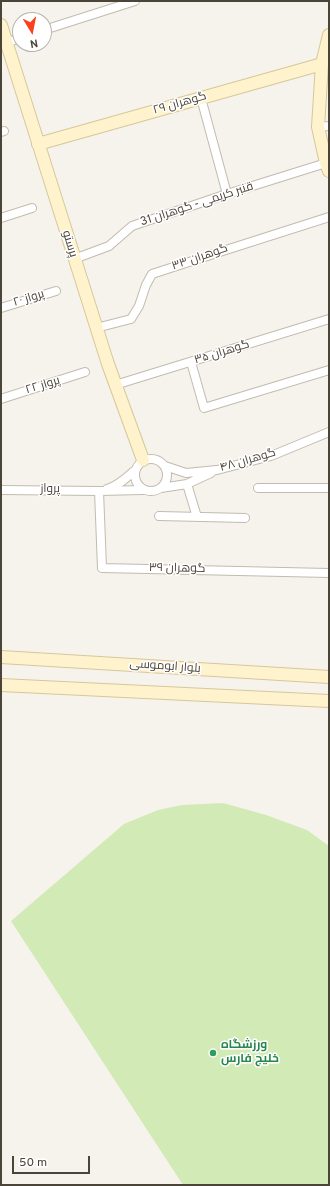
<!DOCTYPE html>
<html>
<head>
<meta charset="utf-8">
<style>
	body { margin:0 }
	#map { position:relative; width:330px; height:1186px; overflow:hidden; background:#f6f3ec; font-family:Overpass,sans-serif }
	canvas { display:block }
	.frame { position:absolute; inset:0; border:2px solid #4b4439; pointer-events:none }
	.north { position:absolute; left:12px; top:12px; width:40px; height:40px; box-sizing:border-box; background:#fff; border:1px solid #b7b4b0; border-radius:50%; rotate:170deg; font-size:11px; font-weight:700; line-height:16px; text-align:center; color:#4b4439 }
	.north::after { content:''; display:block; margin:auto; width:14px; height:18px; background:#fc3f1d; clip-path:polygon(50% 0,100% 100%,50% 72%,0 100%) }
	.scale { position:absolute; left:12px; top:1156px; width:78px; height:18px; box-sizing:border-box; border:2px solid #4b4439; border-top:0; padding-left:5px; font-size:12px; line-height:14px; white-space:nowrap; color:#4b4439; -webkit-text-stroke:3px #fff; paint-order:stroke }
</style>
</head>
<body>
<div id="map">
<canvas width="330" height="1186"></canvas>
<div class="frame"></div>
<div class="north">N</div>
<div class="scale">50 m</div>
</div>
<script>
const ctx = document.querySelector('canvas').getContext('2d');
ctx.lineJoin = 'round';
function paint(path, color) {
  ctx.fillStyle = color;
  ctx.fill(path, 'evenodd');
}
function strokePath(path, color, width, dash) {
  ctx.strokeStyle = color;
  ctx.lineWidth = width;
  ctx.lineCap = dash ? 'butt' : 'round';
  ctx.setLineDash(dash || []);
  ctx.stroke(path);
}
function drawText(font, color, halo, rows, align = 'center') {
  ctx.font = font + ' Overpass,Cairo,sans-serif';
  ctx.lineWidth = 3;
  ctx.setLineDash([]);
  ctx.textBaseline = 'middle';
  ctx.strokeStyle = halo;
  ctx.fillStyle = color;
  for (const [text, x, y, turn = 0] of rows) {
    ctx.save();
    ctx.translate(x, y);
    ctx.rotate((+turn || 0) * Math.PI / 180);
    ctx.textAlign = isNaN(turn) ? turn : align;
    if (halo) ctx.strokeText(text, 0, 0);
    ctx.fillText(text, 0, 0);
    ctx.restore();
  }
}
paint(new Path2D(`
	M 223,803 L 266,815 L 307,830 L 329,846 L 329,1185 L 183,1185 L 11,921 L 124,824 L 158,810 L 182,805 Z`), '#d2eab5');
const street = new Path2D(`
	M 44,30 L 135,1
	M 6,43 L 20,38
	M 201,98 L 227,194
	M 318,127 L 329,126
	M 1,132 L 4,131
	M 1,218 L 32,208
	M 74,259 L 109,246 L 132,226 L 227,194 L 326,163
	M 1,308 L 56,291
	M 96,328 L 131,319 L 139,306 L 146,285 L 152,274 L 229,249 L 329,217
	M 191,362 L 204,408 L 329,370
	M 115,385 L 329,319
	M 1,399 L 85,372
	M135 475a16 16 0 1 1 32 0a16 16 0 1 1-32 0Z
	M 165,466 L 186,473 L 217,470 L 271,456 L 329,432
	M 187,484 L 197,517
	M 161,488 L 187,484 L 211,473
	M 258,488 L 329,488
	M 107,489 C 118,486 126,478 134,471
	M 1,490 L 99,491 L 143,490
	M 99,491 L 102,568 L 329,573
	M 159,516 L 245,518`);
const secondary = new Path2D(`
	M 1,25 L 108,364 L 143,460
	M 329,35 L 322,64 L 318,127 L 326,163 L 329,171
	M 38,144 L 322,64
	M 1,657 L 329,677
	M 1,685 L 329,701`);
strokePath(street, '#c2bbae', 10);
strokePath(secondary, '#d6c79b', 14);
strokePath(street, '#fff', 8);
strokePath(secondary, '#fff3cd', 12);
for (const [x, y, r, color] of [
	[213,1053,4,"#2e9e5b"]
]) {
  const dot = new Path2D();
  dot.arc(x, y, r, 0, 2 * Math.PI);
  ctx.fillStyle = color;
  ctx.fill(dot);
  strokePath(dot, '#fff', 1.5);
}
drawText('12px', '#4b4439', '#fff', [
	["گوهران ۲۹",180,104,-16],
	["قنبر کریمی - گوهران 31",197,205,-18],
	["پرستو",69,244,73],
	["گوهران ۳۳",200,258,-19],
	["پرواز ۲۰",29,299,-17],
	["گوهران ۳۵",222,353,-17],
	["پرواز ۲۲",43,386,-17],
	["گوهران ۴۸",248,461,-16],
	["پرواز",50,490],
	["گوهران ۳۹",177,569,1],
	["بلوار ابوموسی",165,667,4]
]);
drawText('bold 12px', '#27864d', '#fff', [
	["ورزشگاه",221,1046],
	["خلیج فارس",221,1060]
], 'left');
</script>
</body>
</html>
